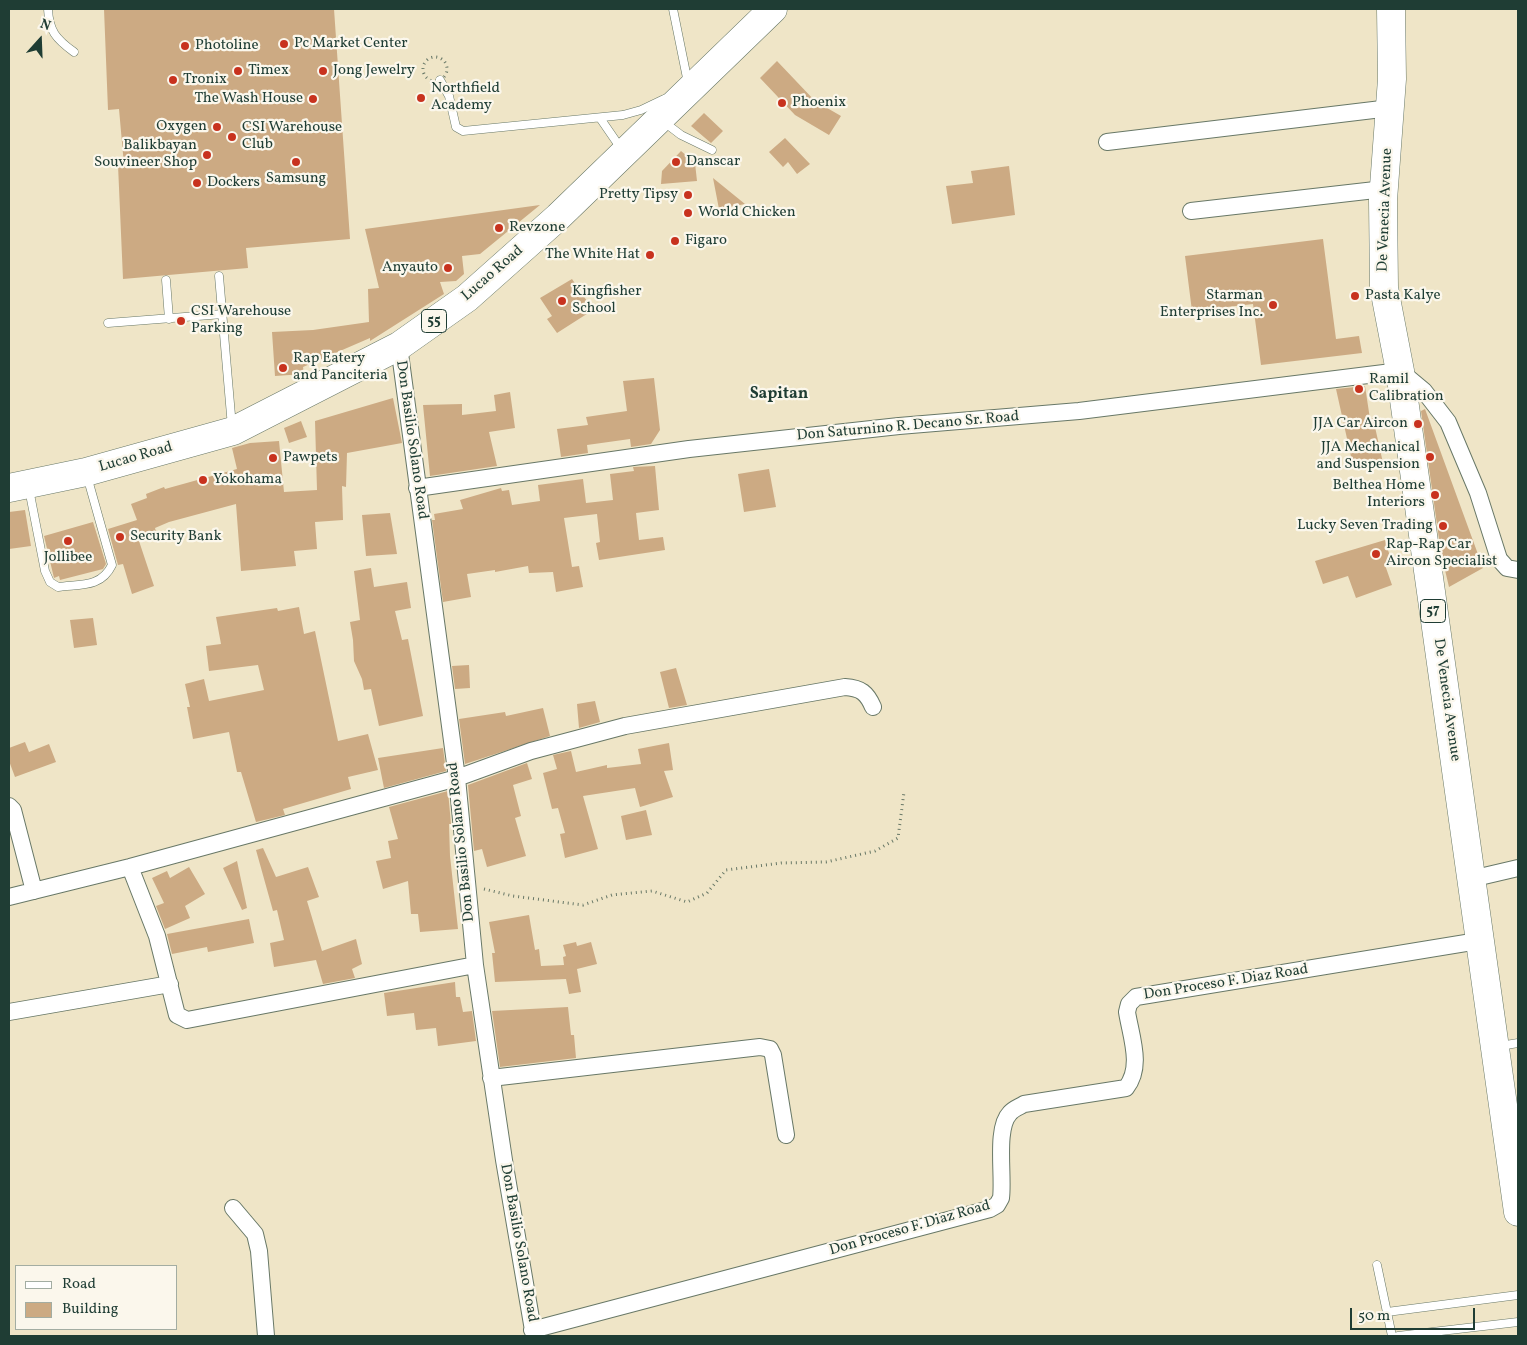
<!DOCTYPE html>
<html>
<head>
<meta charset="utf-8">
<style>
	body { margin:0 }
	#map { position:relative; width:1527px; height:1345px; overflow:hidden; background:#efe5c7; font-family:Vollkorn,serif }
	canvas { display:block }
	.frame { position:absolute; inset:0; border:10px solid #1f3d34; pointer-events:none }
	.legend { position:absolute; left:15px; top:1265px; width:162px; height:65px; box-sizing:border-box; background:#fbf7ec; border:1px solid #a3ada2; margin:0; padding:6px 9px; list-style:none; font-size:15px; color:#1f3d34 }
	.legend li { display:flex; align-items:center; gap:10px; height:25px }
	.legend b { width:25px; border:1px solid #a3ada2 }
	.north { position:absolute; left:15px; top:15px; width:50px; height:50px; -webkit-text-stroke:4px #fbf7ec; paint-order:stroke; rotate:20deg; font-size:14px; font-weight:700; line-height:20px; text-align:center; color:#1f3d34 }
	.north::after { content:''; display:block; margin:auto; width:18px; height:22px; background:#1f3d34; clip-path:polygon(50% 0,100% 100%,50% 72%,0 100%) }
	.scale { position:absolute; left:1350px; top:1308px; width:125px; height:22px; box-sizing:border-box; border:2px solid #1f3d34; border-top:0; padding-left:6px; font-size:15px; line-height:18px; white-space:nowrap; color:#1f3d34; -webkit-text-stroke:4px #fbf7ec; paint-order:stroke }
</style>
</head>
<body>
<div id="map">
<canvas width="1527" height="1345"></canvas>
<div class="frame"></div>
<ul class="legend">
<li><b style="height:6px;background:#fff"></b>Road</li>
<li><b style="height:14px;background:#ccaa83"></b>Building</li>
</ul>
<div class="north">N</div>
<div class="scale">50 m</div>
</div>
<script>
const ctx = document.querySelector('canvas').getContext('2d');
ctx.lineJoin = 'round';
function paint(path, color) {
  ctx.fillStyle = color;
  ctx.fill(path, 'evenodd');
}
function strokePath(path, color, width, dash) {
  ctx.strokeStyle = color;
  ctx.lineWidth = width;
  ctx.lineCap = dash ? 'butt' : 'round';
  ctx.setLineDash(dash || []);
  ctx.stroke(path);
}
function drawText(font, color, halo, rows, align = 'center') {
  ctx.font = font + ' Vollkorn,serif';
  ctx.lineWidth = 4.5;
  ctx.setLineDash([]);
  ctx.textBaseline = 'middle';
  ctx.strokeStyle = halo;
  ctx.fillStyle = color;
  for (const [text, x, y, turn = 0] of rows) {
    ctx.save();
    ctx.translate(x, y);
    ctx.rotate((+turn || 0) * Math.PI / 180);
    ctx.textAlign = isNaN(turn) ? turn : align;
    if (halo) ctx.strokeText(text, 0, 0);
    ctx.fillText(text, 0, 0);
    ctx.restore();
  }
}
paint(new Path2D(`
	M 104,9 L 334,9 L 350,239 L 246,248 L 248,268 L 123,279 L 118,165 L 124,165 L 119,109 L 108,110 Z
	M 777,61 L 815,101 L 841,116 L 829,135 L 795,115 L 760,78 Z
	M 704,113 L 723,131 L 711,143 L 691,126 Z
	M 785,138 L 810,164 L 797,174 L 788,162 L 783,167 L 769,152 Z
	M 681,151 L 695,163 L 697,181 L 661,184 L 662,171 Z
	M 1009,166 L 1015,215 L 952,224 L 946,186 L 973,183 L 971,171 Z
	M 713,178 L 745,204 L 719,209 Z
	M 540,205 L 480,254 L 462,256 L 464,274 L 456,281 L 440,282 L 444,294 L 370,341 L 370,338 L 303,367 L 304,374 L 275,376 L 272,332 L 313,330 L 369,322 L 368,289 L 379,288 L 365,229 Z
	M 1323,239 L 1336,339 L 1359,336 L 1362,353 L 1261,365 L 1253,304 L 1192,311 L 1185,256 Z
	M 572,279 L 593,310 L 557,333 L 547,319 L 552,316 L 540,298 Z
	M 654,378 L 660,430 L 651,444 L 631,447 L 630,439 L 587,445 L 588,453 L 561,457 L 557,429 L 588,425 L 586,417 L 627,411 L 623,381 Z
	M 1365,386 L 1370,419 L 1373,418 L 1383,463 L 1354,470 L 1336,389 Z
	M 510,392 L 515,428 L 489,432 L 497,466 L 430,476 L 423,405 L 462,404 L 462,415 L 496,411 L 494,395 Z
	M 393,398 L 402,443 L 347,453 L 346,487 L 342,486 L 343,520 L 315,522 L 317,549 L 294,551 L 296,566 L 241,571 L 236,504 L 169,522 L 155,528 L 157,535 L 139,541 L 154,586 L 132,594 L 123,564 L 118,565 L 108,529 L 137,520 L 131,504 L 147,498 L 146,494 L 164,487 L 165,489 L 237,469 L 232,448 L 250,443 L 279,441 L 284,492 L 317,490 L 315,421 Z
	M 1425,409 L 1483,568 L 1449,587 L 1441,553 L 1421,411 Z
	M 301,421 L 307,437 L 289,443 L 284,428 Z
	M 655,466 L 659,510 L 636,513 L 639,540 L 663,537 L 665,550 L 599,560 L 596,543 L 600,542 L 597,514 L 564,518 L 572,567 L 579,566 L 583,587 L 556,592 L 553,572 L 529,573 L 528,566 L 495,572 L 495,570 L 467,574 L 471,597 L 443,602 L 432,520 L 435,520 L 434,514 L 463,509 L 460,500 L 501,488 L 502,491 L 509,490 L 512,505 L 540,501 L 538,485 L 583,479 L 586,503 L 613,500 L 610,474 L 634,471 L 633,467 Z
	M 769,469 L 776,507 L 744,512 L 738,474 Z
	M 25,510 L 31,546 L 9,549 L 9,512 Z
	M 390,513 L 397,554 L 366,556 L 362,515 Z
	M 93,522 L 106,564 L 103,569 L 60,580 L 59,576 L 54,578 L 44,536 Z
	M 1385,540 L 1392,563 L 1385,565 L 1392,585 L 1356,598 L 1348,576 L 1323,584 L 1315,561 Z
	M 371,568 L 374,587 L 407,582 L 411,608 L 395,611 L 402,640 L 408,639 L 423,716 L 379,726 L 371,689 L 364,690 L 362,679 L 354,661 L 353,640 L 350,622 L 360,620 L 354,571 Z
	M 299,607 L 304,634 L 315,631 L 338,741 L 368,734 L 378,770 L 348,777 L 351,789 L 283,809 L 285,815 L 256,822 L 241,772 L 237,772 L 229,732 L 193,739 L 187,707 L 190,707 L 185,684 L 204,679 L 209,701 L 264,690 L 258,665 L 209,671 L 206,646 L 221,644 L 216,617 L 277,608 L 278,611 Z
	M 93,618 L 97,645 L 74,648 L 70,620 Z
	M 469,665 L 470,688 L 455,689 L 452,666 Z
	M 676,668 L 687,705 L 669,708 L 660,672 Z
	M 595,701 L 600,722 L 579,728 L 577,704 Z
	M 543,708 L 550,736 L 465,764 L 459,719 L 505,712 L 506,716 Z
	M 25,742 L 29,752 L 49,744 L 56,762 L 15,777 L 9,761 L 9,748 Z
	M 669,743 L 673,770 L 664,771 L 673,797 L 640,807 L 635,788 L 583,796 L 598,849 L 565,858 L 560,834 L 565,833 L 558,808 L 552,809 L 543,773 L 557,769 L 553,755 L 571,751 L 576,772 L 607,765 L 607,768 L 641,764 L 638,749 Z
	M 443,748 L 446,771 L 384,788 L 378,758 Z
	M 527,763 L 532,779 L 513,785 L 521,816 L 515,818 L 526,856 L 487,867 L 482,849 L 474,851 L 468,785 Z
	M 448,791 L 451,824 L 449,824 L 450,856 L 458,929 L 420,932 L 418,914 L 411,914 L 408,881 L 383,889 L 376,861 L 391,858 L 388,841 L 398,839 L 389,807 Z
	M 646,810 L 652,835 L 626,840 L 621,816 Z
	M 263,848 L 276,877 L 308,867 L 319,897 L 307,901 L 322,951 L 356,939 L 362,964 L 352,969 L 355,978 L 323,984 L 316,960 L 274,967 L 270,943 L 284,940 L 277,910 L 273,911 L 256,850 Z
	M 237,861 L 247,908 L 242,910 L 223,868 Z
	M 189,867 L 205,894 L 185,906 L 190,918 L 165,929 L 156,906 L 164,903 L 152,878 L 167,871 L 170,878 Z
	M 529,915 L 535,950 L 539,949 L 541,966 L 564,965 L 563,957 L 566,956 L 563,945 L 576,942 L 577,946 L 591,942 L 597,964 L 577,969 L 581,992 L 569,994 L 566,979 L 495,982 L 492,953 L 495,953 L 489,922 Z
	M 249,919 L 254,943 L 208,952 L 207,947 L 172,954 L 167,934 Z
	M 455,982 L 456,997 L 460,997 L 463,1012 L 472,1011 L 476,1041 L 438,1046 L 436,1028 L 416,1030 L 414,1013 L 387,1016 L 384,993 Z
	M 568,1007 L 571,1035 L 574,1035 L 576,1058 L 500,1067 L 492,1011 Z`), '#ccaa83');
const lane = new Path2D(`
	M 48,9 C 49,31 56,39 74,52
	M 673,9 L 688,83
	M 440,80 L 449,96 L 456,127 L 463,131 L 623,115 L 641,110 L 664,99
	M 600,118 L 622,150
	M 664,122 L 681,135 L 712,150
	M 219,276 L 232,427
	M 166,280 L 169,319
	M 108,323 L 223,314
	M 29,489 L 45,571 L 50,582 L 58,587 C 80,584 101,588 112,565 L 87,476
	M 1500,1046 L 1518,1043
	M 1377,1265 L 1392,1336
	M 1387,1312 L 1518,1295
	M 1398,1336 L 1518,1322`);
const street = new Path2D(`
	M 1107,142 L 1390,108
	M 1191,211 L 1384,189
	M 399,346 L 457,778 L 475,965 L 504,1160 L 534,1336
	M 417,488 L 689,449 L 899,426 L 1079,411 L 1400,371 L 1424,391 L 1448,422 L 1478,493 L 1499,559 L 1507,568 L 1518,570
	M 9,806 L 13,810 L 34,891
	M 130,867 L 157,936 L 177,1015 L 187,1020 L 475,965
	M 1471,879 L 1518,868
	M 9,897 L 130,867 L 457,778 L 531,751 L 625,726 L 845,687 C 861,688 867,693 873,707
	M 9,1012 L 170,984
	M 491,1078 L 760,1047 L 770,1049 L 773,1055 L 786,1135
	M 233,1208 L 255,1234 L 259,1251 L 266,1336
	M 532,1330 L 990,1209 L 997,1205 L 1001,1198 C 1004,1176 995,1128 1010,1113 C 1013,1109 1019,1107 1024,1104 L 1126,1088 C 1143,1067 1131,1037 1127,1012 L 1129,1004 L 1136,997 L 1478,941`);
const highway = new Path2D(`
	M 1391,9 L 1392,79 L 1383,200 L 1384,288 L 1400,371 L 1518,1212
	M 9,488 L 86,472 L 233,431 L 399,346 L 467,298 L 558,217 L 773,9`);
strokePath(lane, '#687867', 9);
strokePath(street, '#687867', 18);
strokePath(highway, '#687867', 29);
strokePath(new Path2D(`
	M423 69a12 12 0 1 1 24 0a12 12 0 1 1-24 0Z
	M 484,889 L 513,896 L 583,905 L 612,895 L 652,891 L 687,902 L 707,893 L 726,870 L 781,863 L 826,862 L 875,851 L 898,838 L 904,792`), '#687867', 3, [1, 4]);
strokePath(lane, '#fff', 8);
strokePath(street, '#fff', 16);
strokePath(highway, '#fff', 28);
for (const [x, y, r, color] of [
	[284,44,5,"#c8321e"],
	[185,46,5,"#c8321e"],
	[238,71,5,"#c8321e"],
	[323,71,5,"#c8321e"],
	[173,80,5,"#c8321e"],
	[421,98,5,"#c8321e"],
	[313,99,5,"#c8321e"],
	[782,103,5,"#c8321e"],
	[217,127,5,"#c8321e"],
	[232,137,5,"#c8321e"],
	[207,155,5,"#c8321e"],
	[296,162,5,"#c8321e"],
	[676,162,5,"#c8321e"],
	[197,183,5,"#c8321e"],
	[688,195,5,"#c8321e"],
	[688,213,5,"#c8321e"],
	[499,228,5,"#c8321e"],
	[675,241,5,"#c8321e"],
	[650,255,5,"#c8321e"],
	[448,268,5,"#c8321e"],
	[1355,296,5,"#c8321e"],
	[562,301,5,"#c8321e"],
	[1273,305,5,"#c8321e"],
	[181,321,5,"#c8321e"],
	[283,368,5,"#c8321e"],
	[1359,389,5,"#c8321e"],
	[1418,424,5,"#c8321e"],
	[1430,457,5,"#c8321e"],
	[273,458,5,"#c8321e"],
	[203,480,5,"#c8321e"],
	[1435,495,5,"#c8321e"],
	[1443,526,5,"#c8321e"],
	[120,537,5,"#c8321e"],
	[68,541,5,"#c8321e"],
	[1376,554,5,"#c8321e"]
]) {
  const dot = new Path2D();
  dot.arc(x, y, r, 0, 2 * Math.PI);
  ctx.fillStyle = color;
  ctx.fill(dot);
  strokePath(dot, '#fbf7ec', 2);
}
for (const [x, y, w] of [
	[434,321,25],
	[1433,611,25]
]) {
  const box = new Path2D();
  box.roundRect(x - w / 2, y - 11.5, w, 23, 4);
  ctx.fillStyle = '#fbf7ec';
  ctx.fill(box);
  strokePath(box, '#1f3d34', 1);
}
drawText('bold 14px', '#1f3d34', null, [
	["55",434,321],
	["57",1433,611]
]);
drawText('15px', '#1f3d34', '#fbf7ec', [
	["Pc Market Center",294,44],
	["Photoline",195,46],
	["Timex",248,71],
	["Jong Jewelry",333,71],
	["Tronix",183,80],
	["Northfield",431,89],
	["Academy",431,106],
	["The Wash House",303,99,"right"],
	["Phoenix",792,103],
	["Oxygen",207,127,"right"],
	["CSI Warehouse",242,128],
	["Club",242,145],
	["Balikbayan",197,146,"right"],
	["Souvineer Shop",197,163,"right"],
	["Danscar",686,162],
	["Samsung",296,179,"center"],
	["Dockers",207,183],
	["Pretty Tipsy",678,195,"right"],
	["World Chicken",698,213],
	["Revzone",509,228],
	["Figaro",685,241],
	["The White Hat",640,255,"right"],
	["Anyauto",438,268,"right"],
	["Kingfisher",572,292],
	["School",572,309],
	["Starman",1263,296,"right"],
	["Enterprises Inc.",1263,313,"right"],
	["Pasta Kalye",1365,296],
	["CSI Warehouse",191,312],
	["Parking",191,329],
	["Rap Eatery",293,359],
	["and Panciteria",293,376],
	["Ramil",1369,380],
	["Calibration",1369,397],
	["JJA Car Aircon",1408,424,"right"],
	["JJA Mechanical",1420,448,"right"],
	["and Suspension",1420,465,"right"],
	["Pawpets",283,458],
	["Yokohama",213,480],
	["Belthea Home",1425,486,"right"],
	["Interiors",1425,503,"right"],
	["Lucky Seven Trading",1433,526,"right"],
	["Security Bank",130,537],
	["Rap-Rap Car",1386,545],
	["Aircon Specialist",1386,562],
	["Jollibee",68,558,"center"]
], 'left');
drawText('15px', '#1f3d34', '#fbf7ec', [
	["De Venecia Avenue",1386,210,-88],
	["Lucao Road",493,274,-41],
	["Don Saturnino R. Decano Sr. Road",908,427,-5],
	["Don Basilio Solano Road",411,440,82],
	["Lucao Road",136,458,-16],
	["De Venecia Avenue",1446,700,82],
	["Don Basilio Solano Road",462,842,-96],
	["Don Proceso F. Diaz Road",1226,983,-9],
	["Don Proceso F. Diaz Road",910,1229,-16],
	["Don Basilio Solano Road",518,1243,80]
]);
drawText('bold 16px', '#1f3d34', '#fbf7ec', [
	["Sapitan",779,395]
]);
</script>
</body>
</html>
